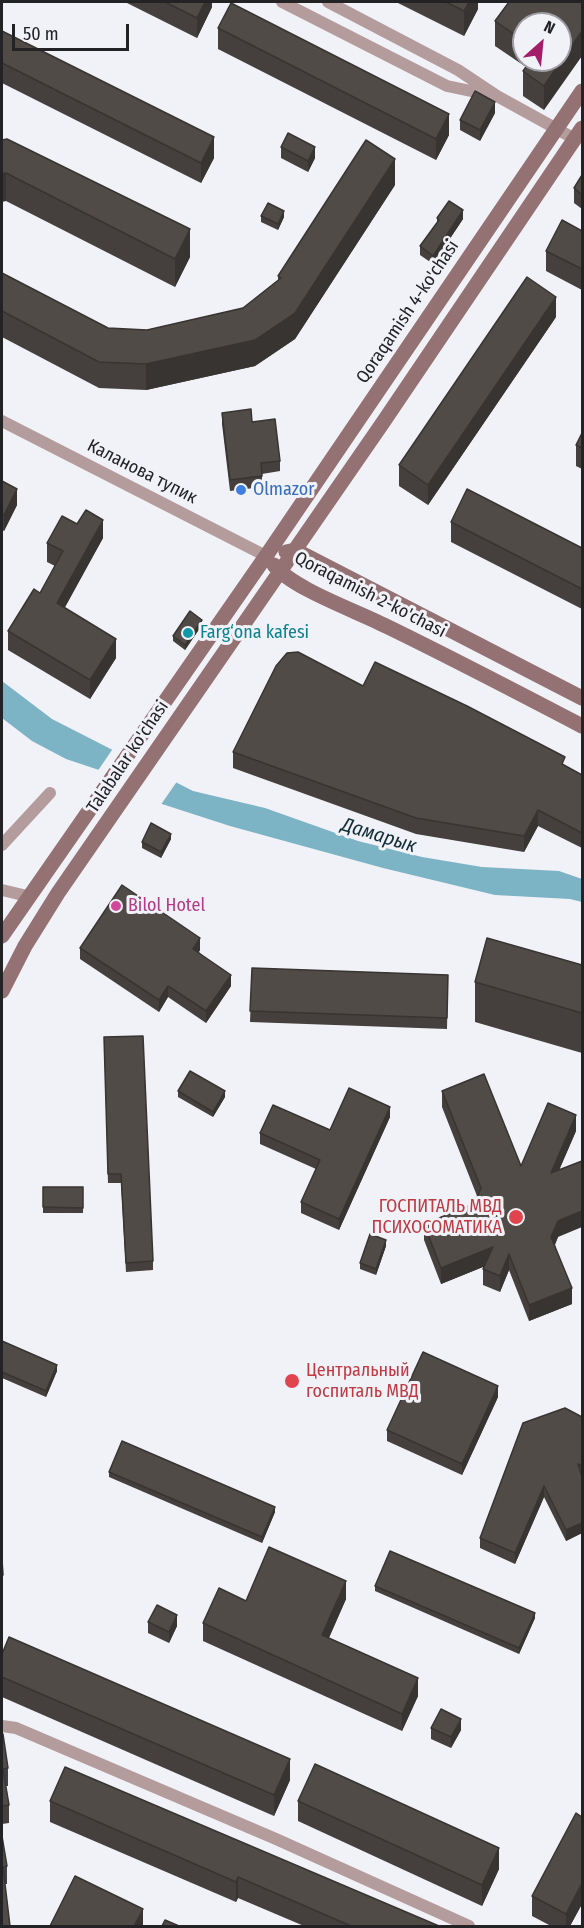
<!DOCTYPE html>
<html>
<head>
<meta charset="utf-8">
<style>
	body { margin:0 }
	#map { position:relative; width:584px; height:1928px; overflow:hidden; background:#f1f1f8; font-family:"Fira Sans Condensed",sans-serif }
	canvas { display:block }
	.frame { position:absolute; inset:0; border:3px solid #232225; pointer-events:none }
	.north { position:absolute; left:512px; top:12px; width:60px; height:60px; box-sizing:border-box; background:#f1f1f8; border:2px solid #9f9ea4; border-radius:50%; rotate:27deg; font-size:16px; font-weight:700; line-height:24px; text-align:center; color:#232225 }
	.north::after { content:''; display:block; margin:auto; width:21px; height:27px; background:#a31d69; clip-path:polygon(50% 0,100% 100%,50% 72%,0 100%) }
	.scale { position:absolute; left:12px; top:24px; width:117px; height:27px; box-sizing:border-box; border:3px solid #232225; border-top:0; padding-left:8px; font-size:18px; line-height:21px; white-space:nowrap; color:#232225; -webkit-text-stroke:4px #f1f1f8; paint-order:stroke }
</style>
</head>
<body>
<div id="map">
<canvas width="584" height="1928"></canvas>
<div class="frame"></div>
<div class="north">N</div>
<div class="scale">50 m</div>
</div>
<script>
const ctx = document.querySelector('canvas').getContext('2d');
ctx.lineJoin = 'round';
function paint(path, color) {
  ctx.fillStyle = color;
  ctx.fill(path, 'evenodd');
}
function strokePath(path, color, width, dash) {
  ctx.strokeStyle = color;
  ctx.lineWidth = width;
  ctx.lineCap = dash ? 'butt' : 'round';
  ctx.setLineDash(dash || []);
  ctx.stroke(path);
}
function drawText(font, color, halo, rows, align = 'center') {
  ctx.font = font + ' "Fira Sans Condensed",sans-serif';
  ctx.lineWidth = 6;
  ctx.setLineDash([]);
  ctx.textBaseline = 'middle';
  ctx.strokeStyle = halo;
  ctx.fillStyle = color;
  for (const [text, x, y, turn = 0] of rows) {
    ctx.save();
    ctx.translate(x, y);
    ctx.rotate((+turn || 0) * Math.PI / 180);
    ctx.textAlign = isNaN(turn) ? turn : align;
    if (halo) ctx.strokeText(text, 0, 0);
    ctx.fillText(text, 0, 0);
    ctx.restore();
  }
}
paint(new Path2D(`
	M 2,681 L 52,719 L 193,791 L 265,808 L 358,841 L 422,857 L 482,867 L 559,871 L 582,879 L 582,902 L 570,899 L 495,895 L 383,868 L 230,826 L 162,804 L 99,770 L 66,759 L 32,741 L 2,718 Z`), '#7cb3c5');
paint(new Path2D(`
	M 114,747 L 178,780 L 160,806 L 97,772 Z`), '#f1f1f8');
strokePath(new Path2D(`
	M 282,2 L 447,86 L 490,95
	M 328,2 L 458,70 L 497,96 L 575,139
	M 2,421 L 266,556
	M 2,845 L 50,793
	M 2,890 L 27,896
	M 2,1726 L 16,1728 L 276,1839 L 469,1926`), '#b49c9d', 12);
strokePath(new Path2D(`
	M 286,552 L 295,550 L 582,698
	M 274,565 C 293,589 357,611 386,626 C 452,658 517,692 582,726
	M 2,936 L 266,556 L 582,91
	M 2,991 L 25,946 L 58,893 L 384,421 L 582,128`), '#947274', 15);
paint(new Path2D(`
	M 125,2 L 212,2 L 212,7 L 197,38 Z
	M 396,2 L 478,2 L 478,9 L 464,36 Z
	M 582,2 L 544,110 L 523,96 L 523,71 L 526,67 L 495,46 L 495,21 ZM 524,24 L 560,60 L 524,60 Z
	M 218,28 L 449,135 L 436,160 L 218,49 Z
	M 2,31 L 214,158 L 201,183 L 2,83 Z
	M 495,113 L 480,141 L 460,130 L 460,120 Z
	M 2,140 L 190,257 L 175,287 L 6,201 Z
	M 281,147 L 315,158 L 308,172 L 281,158 Z
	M 582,175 L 582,209 L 574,203 L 574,188 Z
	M 395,185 L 295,339 L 255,366 L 146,390 L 99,388 L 2,337 L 2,273 L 108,328 L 147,330 L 243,308 L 278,280 L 278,276 Z
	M 261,216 L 284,217 L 278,230 L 261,222 Z
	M 437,218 L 463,219 L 433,264 L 420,255 L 420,246 L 437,223 Z
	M 582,231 L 582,290 L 546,271 L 546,251 Z
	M 556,317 L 428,505 L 399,486 L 399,465 Z
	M 222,413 L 252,422 L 280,461 L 280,471 L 262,474 L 262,487 L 230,491 L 222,424 Z
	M 582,433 L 582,469 L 576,466 L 576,445 Z
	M 2,481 L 17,505 L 4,531 L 2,530 Z
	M 451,522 L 582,548 L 582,609 L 451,542 Z
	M 103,538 L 64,608 L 116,658 L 90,699 L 8,650 L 8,631 L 40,593 L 55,566 L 47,562 L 47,543 Z
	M 202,625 L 185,650 L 173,641 L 173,636 Z
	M 363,686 L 565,766 L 582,775 L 582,848 L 538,826 L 524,852 L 416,834 L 233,768 L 233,752 Z
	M 171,839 L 161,858 L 142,848 L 142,842 Z
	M 80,948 L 200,950 L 199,952 L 231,986 L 206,1023 L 168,997 L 159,1012 L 80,959 Z
	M 582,965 L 582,1053 L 475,1022 L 475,982 Z
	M 252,968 L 448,975 L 447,1029 L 250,1022 Z
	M 104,1037 L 153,1261 L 153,1270 L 126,1272 L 121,1183 L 108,1183 Z
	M 178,1091 L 225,1097 L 213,1117 L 178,1097 Z
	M 442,1091 L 521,1166 L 576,1131 L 559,1170 L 558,1237 L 555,1245 L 572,1304 L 529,1321 L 509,1270 L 500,1292 L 483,1285 L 483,1269 L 485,1266 L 441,1284 L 424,1240 L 424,1224 L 474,1204 L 477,1196 L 442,1107 Z
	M 390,1117 L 339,1230 L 301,1213 L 301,1202 L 316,1169 L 260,1144 L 260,1133 L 330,1130 Z
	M 43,1187 L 83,1187 L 83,1213 L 43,1213 Z
	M 386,1246 L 376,1275 L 360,1269 L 360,1263 Z
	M 2,1341 L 57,1371 L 46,1397 L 2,1378 Z
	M 498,1397 L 462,1475 L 387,1441 L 387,1430 Z
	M 582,1417 L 582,1533 L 566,1541 L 544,1497 L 515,1564 L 480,1548 L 480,1538 Z
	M 109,1472 L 275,1512 L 262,1543 L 109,1477 Z
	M 375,1586 L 535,1618 L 519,1654 L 375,1591 Z
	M 346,1599 L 329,1638 L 418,1696 L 402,1731 L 203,1641 L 203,1623 L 246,1601 Z
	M 148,1622 L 177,1626 L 169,1643 L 148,1633 Z
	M 2,1654 L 290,1780 L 274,1816 L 2,1697 Z
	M 431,1728 L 461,1730 L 451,1748 L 431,1739 Z
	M 2,1734 L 8,1768 L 8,1786 L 6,1786 L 9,1805 L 9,1823 L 2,1824 Z
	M 50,1801 L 439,1926 L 304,1926 L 238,1898 L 236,1902 L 50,1822 Z
	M 298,1801 L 499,1869 L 482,1906 L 298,1821 Z
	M 2,1836 L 7,1866 L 7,1884 L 5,1884 L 2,1926 Z
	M 532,1896 L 582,1904 L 570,1926 L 551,1926 L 532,1916 Z`), '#45403d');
paint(new Path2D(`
	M 205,2 L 212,2 L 212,7 L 197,38 L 197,18 Z
	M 469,2 L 478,2 L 478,9 L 464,36 L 464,11 Z
	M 582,31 L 582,56 L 544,110 L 544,86 Z
	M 495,102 L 495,113 L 480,141 L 480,130 Z
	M 449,114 L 449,135 L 436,160 L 436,139 Z
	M 214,137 L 214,158 L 201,183 L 201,163 Z
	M 315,147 L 315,158 L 308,172 L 308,161 Z
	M 395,159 L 395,185 L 295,339 L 255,366 L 146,390 L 146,364 L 255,340 Z
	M 6,173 L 6,201 L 2,202 L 2,174 Z
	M 463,210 L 463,219 L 433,264 L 433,256 Z
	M 284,211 L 284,217 L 278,230 L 278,224 Z
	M 190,229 L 190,257 L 175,287 L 175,259 Z
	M 556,297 L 556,317 L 428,505 L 428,485 Z
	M 17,489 L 17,505 L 4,531 L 4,515 Z
	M 103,520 L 103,538 L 57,622 L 57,603 Z
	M 202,620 L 202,625 L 185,650 L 185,645 Z
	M 116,639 L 116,658 L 90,699 L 90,680 Z
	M 538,810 L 538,826 L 524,852 L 524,836 Z
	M 171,834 L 171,839 L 161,858 L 161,852 Z
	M 200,938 L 200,950 L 193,960 L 193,949 Z
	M 231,975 L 231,986 L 206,1023 L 206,1011 Z
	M 168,986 L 168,997 L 159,1012 L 159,1000 Z
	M 225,1091 L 225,1097 L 213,1117 L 213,1112 Z
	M 390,1107 L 390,1117 L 339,1230 L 339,1219 Z
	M 576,1115 L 576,1131 L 551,1189 L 551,1173 Z
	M 582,1211 L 582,1227 L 558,1237 L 551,1253 L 551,1237 L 558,1221 Z
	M 386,1240 L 386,1246 L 376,1275 L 376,1269 Z
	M 493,1247 L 493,1263 L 441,1284 L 441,1268 Z
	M 509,1254 L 509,1270 L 500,1292 L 500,1276 Z
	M 572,1288 L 572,1304 L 529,1321 L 529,1305 Z
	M 57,1365 L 57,1371 L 46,1397 L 46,1391 Z
	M 498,1386 L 498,1397 L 462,1475 L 462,1464 Z
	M 544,1486 L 544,1497 L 515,1564 L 515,1553 Z
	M 275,1507 L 275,1512 L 262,1543 L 262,1537 Z
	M 582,1523 L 582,1533 L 566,1541 L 566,1530 Z
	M 346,1581 L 346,1599 L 322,1653 L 322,1635 Z
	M 535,1613 L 535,1618 L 519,1654 L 519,1648 Z
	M 177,1615 L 177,1626 L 169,1643 L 169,1632 Z
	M 418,1678 L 418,1696 L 402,1731 L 402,1714 Z
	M 461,1719 L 461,1730 L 451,1748 L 451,1737 Z
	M 290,1759 L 290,1780 L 274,1816 L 274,1795 Z
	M 499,1848 L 499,1869 L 482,1906 L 482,1885 Z
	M 238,1877 L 238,1898 L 236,1902 L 236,1882 Z
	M 582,1883 L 582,1904 L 570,1926 L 566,1926 L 566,1914 Z
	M 143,1909 L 143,1926 L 134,1926 Z`), '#383432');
const building = new Path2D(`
	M 165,2 L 205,2 L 197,18 Z
	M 446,2 L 469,2 L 464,11 Z
	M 509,2 L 582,2 L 582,31 L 544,86 L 523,71 L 531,60 L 560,60 L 560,24 L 524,24 L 524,41 L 495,21 Z
	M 231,3 L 449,114 L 436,139 L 218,28 Z
	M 2,31 L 214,137 L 201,163 L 2,63 Z
	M 475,91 L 495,102 L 480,130 L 460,120 Z
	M 288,133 L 315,147 L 308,161 L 281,147 Z
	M 7,139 L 190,229 L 175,259 L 6,173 L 2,174 L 2,140 Z
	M 366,140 L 395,159 L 295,313 L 255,340 L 146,364 L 99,362 L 2,311 L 2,273 L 108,328 L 147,330 L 243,308 L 281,278 L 278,276 Z
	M 582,175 L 582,195 L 574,188 Z
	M 449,201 L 463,210 L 433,256 L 420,246 L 439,220 L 437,218 Z
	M 268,203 L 284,211 L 278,224 L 261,216 Z
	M 562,220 L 582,231 L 582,269 L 546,251 Z
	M 527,277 L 556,297 L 428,485 L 399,465 Z
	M 251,409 L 252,422 L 275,419 L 280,461 L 261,463 L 262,476 L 230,480 L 222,413 Z
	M 582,433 L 582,448 L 576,445 Z
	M 2,481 L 17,489 L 4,515 L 2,514 Z
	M 467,489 L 582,548 L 582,589 L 451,522 Z
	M 86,510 L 103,520 L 57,603 L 116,639 L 90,680 L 8,631 L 34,589 L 40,593 L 63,551 L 47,543 L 62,516 L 77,524 Z
	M 190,611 L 202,620 L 185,645 L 173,636 Z
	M 298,652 L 363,686 L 375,662 L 467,706 L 565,757 L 562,764 L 582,775 L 582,833 L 538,810 L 524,836 L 416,818 L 233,752 L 276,666 L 287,653 Z
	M 151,823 L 171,834 L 161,852 L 142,842 Z
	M 122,885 L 200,938 L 193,949 L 231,975 L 206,1011 L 168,986 L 159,1000 L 80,948 Z
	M 487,938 L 582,965 L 582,1013 L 475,982 Z
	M 252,968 L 448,975 L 447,1018 L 250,1011 Z
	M 143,1036 L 153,1261 L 126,1263 L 121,1174 L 108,1174 L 104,1037 Z
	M 190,1071 L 225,1091 L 213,1112 L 178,1091 Z
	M 484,1074 L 521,1166 L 548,1103 L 576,1115 L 551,1173 L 582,1161 L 582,1211 L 558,1221 L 551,1237 L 572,1288 L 529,1305 L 509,1254 L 500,1276 L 483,1269 L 493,1247 L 441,1268 L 424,1224 L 474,1204 L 481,1188 L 442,1091 Z
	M 349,1088 L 390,1107 L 339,1219 L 301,1202 L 320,1160 L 260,1133 L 273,1105 L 330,1130 Z
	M 43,1187 L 83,1187 L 83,1208 L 43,1207 Z
	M 370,1234 L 386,1240 L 376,1269 L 360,1263 Z
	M 2,1341 L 57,1365 L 46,1391 L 2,1372 Z
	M 423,1352 L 498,1386 L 462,1464 L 387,1430 Z
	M 565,1408 L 582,1417 L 582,1466 L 578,1464 L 582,1477 L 582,1523 L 566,1530 L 544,1486 L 515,1553 L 480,1538 L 523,1423 Z
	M 122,1441 L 275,1507 L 262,1537 L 109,1472 Z
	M 269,1547 L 346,1581 L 322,1635 L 418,1678 L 402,1714 L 203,1623 L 219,1588 L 246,1601 Z
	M 390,1551 L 535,1613 L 519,1648 L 375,1586 Z
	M 2,1560 L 3,1575 L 2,1575 Z
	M 157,1605 L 177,1615 L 169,1632 L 148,1622 Z
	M 9,1637 L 290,1759 L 274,1795 L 2,1677 L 2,1654 Z
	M 441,1709 L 461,1719 L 451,1737 L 431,1728 Z
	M 2,1734 L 3,1734 L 8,1768 L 3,1769 L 9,1805 L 2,1806 Z
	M 315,1764 L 499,1848 L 482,1885 L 298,1801 Z
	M 65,1767 L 439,1926 L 351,1926 L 238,1877 L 236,1882 L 50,1801 Z
	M 576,1813 L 582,1817 L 582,1883 L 566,1914 L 532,1896 Z
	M 2,1836 L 7,1866 L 3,1867 L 10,1926 L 2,1926 Z
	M 75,1876 L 143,1909 L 134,1926 L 50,1926 Z
	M 165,1920 L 179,1926 L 162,1926 Z`);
paint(building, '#504b47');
strokePath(building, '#383432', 1.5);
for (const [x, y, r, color] of [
	[241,490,6,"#3f7fe0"],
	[188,633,6,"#0f9aa8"],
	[116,906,6,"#d1479c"],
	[516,1217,8,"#e0444e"],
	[292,1381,8,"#e0444e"]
]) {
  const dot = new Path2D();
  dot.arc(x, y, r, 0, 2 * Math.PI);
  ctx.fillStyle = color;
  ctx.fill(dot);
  strokePath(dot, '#f1f1f8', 2);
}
drawText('18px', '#232225', '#f1f1f8', [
	["Qoraqamish 4-ko'chasi",408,312,-56],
	["Каланова тупик",142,472,27],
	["Qoraqamish 2-ko'chasi",370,595,27],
	["Talabalar ko'chasi",128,757,-56]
]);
drawText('18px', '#366cbe', '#f1f1f8', [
	["Olmazor",253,490]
], 'left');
drawText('18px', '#0d838f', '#f1f1f8', [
	["Farg‘ona kafesi",200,633]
], 'left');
drawText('18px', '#b23c85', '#f1f1f8', [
	["Bilol Hotel",128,906]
], 'left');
drawText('18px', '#be3a42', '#f1f1f8', [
	["ГОСПИТАЛЬ МВД",502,1207],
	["ПСИХОСОМАТИКА",502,1228],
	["Центральный",306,1371,"left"],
	["госпиталь МВД",306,1392,"left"]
], 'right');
drawText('italic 20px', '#122e36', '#f1f1f8', [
	["Дамарык",379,836,17]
]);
</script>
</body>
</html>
